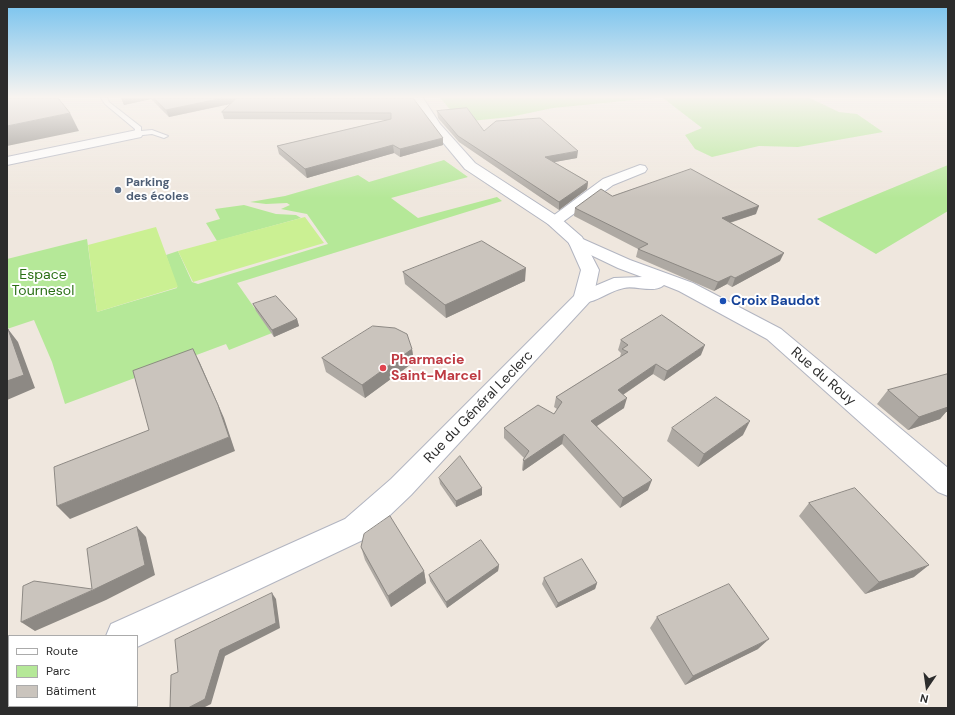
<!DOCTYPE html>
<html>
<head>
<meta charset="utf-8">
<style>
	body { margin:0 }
	#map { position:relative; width:955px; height:715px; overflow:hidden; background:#efe7de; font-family:"DM Sans",sans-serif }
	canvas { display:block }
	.frame { position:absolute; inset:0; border:8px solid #2c2c2c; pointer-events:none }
	.legend { position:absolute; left:8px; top:635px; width:130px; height:72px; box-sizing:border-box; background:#fff; border:1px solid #ababab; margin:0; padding:5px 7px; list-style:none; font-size:12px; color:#2c2c2c }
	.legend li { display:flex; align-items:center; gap:8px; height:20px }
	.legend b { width:20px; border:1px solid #ababab }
	.north { position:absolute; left:907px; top:667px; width:40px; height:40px; -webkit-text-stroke:3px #fff; paint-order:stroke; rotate:193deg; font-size:11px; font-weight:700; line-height:16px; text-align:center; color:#2c2c2c }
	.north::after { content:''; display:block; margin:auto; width:14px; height:18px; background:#2c2c2c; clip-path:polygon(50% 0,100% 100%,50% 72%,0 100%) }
</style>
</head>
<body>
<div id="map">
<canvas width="955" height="715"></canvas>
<div class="frame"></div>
<ul class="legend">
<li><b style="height:5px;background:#fff"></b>Route</li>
<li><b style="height:11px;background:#b5e898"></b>Parc</li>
<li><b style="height:11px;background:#cac4bd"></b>Bâtiment</li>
</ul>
<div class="north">N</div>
</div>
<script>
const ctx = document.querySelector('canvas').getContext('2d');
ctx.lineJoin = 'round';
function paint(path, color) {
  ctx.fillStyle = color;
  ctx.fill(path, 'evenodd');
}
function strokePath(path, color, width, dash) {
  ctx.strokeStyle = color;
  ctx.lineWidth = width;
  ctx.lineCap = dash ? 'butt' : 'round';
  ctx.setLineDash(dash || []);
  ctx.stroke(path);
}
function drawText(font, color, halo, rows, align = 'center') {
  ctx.font = font + ' "DM Sans",sans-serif';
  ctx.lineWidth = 4;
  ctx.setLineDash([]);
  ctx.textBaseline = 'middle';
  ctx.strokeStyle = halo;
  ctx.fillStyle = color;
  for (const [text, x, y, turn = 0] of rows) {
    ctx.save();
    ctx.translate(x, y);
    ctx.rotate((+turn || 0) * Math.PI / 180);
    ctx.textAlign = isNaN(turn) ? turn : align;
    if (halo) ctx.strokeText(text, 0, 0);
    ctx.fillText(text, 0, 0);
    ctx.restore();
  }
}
paint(new Path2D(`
	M 440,98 L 655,98 L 553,108 L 510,117 L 461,122 Z
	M 663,98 L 810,98 L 839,112 L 857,114 L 883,132 L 798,147 L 759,146 L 712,157 L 695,149 L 685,135 L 702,128 Z
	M 444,160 L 468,177 L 391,198 L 418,218 L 497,197 L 502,201 L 237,283 L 272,333 L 229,350 L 226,344 L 65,404 L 52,362 L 34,320 L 7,329 L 7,259 L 87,239 L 97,312 L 177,288 L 166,255 L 178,251 L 192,282 L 198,284 L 328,244 L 307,214 L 281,209 L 290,205 L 287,203 L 266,204 L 250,202 L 285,196 L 358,175 L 369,182 Z
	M 948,165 L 948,211 L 876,254 L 817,219 Z
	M 244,205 L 276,214 L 296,215 L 301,218 L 217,241 L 206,223 L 220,219 L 215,209 Z`), '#b5e898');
paint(new Path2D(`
	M 305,217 L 324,243 L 193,282 L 178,251 Z
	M 156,227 L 178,287 L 97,312 L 88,245 Z`), '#cbf093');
const service = new Path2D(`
	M 101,98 L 107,98 L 109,102 L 141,127 L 141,131 L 152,130 L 168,136 L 164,138 L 152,134 L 134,136 L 135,129 L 105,104 Z`);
const minor = new Path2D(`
	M 137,130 L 143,134 L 141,137 L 7,165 L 7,157 Z
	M 640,165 L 645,166 L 647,169 L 645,172 L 613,185 L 560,224 L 554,226 L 548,224 L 546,221 L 603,179 Z
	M 576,236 L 630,260 L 693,283 L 781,329 L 948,468 L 948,496 L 938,492 L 767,339 L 679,291 L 664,285 C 654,294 635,285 624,288 C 607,291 594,306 576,302 L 573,298 L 576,294 L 614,278 L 642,277 L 618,268 L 570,245 L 568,241 L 570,237 Z`);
const tertiary = new Path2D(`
	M 413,98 L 423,98 L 440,124 L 475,163 L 560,218 L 582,237 L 599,270 L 593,298 L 411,495 L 365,539 L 137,647 L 137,636 L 106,636 L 111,624 L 345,519 L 391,479 L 574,296 L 581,270 L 569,243 L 548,224 L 465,169 L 431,128 Z
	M 7,671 L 9,671 L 9,706 L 13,706 L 8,708 Z`);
strokePath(service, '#b2b5c1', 2);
strokePath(minor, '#b2b5c1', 2);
strokePath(tertiary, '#b2b5c1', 2);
paint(service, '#fff');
paint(minor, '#fff');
paint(tertiary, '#fff');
paint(new Path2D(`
	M 121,98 L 413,98 L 443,145 L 400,157 L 394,153 L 307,178 L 279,154 L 277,146 L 386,120 L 224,119 L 222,112 L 231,104 L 169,117 L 151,99 L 124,105 Z
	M 437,111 L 484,131 L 577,158 L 554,162 L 588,182 L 587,189 L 559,210 L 459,142 L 438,118 Z
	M 612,196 L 756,214 L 730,223 L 780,261 L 732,287 L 727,284 L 714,291 L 636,257 L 638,249 L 574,216 L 575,208 Z
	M 403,272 L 525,281 L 446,318 L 405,284 Z
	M 253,304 L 297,319 L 299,326 L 274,337 L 256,311 Z
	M 621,340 L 701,355 L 664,381 L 653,374 L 623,395 L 624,408 L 597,426 L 648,490 L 620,508 L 562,444 L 523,471 L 522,470 L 523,460 L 524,458 L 504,438 L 504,428 L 554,414 L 557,409 L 554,407 L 556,397 L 620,357 L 621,353 L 618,350 Z
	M 412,349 L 414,362 L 365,398 L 326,372 L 322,358 Z
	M 948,374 L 948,412 L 946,412 L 940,419 L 908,430 L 877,404 L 888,390 Z
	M 672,428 L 743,435 L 698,467 L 667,441 Z
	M 439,478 L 482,488 L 482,495 L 456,507 L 440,484 Z
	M 809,503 L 914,577 L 865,594 L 799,516 Z
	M 361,547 L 424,571 L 426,583 L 391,607 L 365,560 Z
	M 499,565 L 498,571 L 447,608 L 430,581 L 429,575 Z
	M 544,578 L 597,583 L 595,589 L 556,608 L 542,584 Z
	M 657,617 L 758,649 L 685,685 L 650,628 Z`), '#aea9a3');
paint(new Path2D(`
	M 121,98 L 150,98 L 151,99 L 124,105 Z
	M 223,98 L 242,98 L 243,101 L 169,117 L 166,110 Z
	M 70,113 L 79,131 L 7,146 L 7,126 Z
	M 443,138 L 443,145 L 400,157 L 400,149 Z
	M 393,145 L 394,153 L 307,178 L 305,169 Z
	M 578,151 L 577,158 L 544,164 L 545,157 Z
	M 588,182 L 587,189 L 559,210 L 559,202 Z
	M 759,206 L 756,214 L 719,226 L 722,218 Z
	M 784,253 L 780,261 L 732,287 L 735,278 Z
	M 526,268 L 525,281 L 446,318 L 445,305 Z
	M 731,276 L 727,284 L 714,291 L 718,282 Z
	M 297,319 L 299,326 L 274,337 L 272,330 Z
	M 8,329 L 18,342 L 35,388 L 7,400 Z
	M 705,345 L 701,355 L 664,381 L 667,371 Z
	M 193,349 L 200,363 L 224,418 L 235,451 L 70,519 L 57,506 L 229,437 Z
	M 412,349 L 414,362 L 365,398 L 362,385 Z
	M 656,364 L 653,374 L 615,400 L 618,390 Z
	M 627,398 L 624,408 L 589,431 L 591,421 Z
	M 948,402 L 948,412 L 946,412 L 940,419 L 908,430 L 919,417 Z
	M 750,421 L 743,435 L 698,467 L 704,454 Z
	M 564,434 L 562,444 L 523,471 L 524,461 Z
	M 652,480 L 648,490 L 620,508 L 623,498 Z
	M 482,488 L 482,495 L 456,507 L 456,501 Z
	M 137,527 L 146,537 L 155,575 L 106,600 L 35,631 L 21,622 L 95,589 Z
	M 499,565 L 498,571 L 447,608 L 446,602 Z
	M 929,565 L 914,577 L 865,594 L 879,582 Z
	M 424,571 L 426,583 L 391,607 L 388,596 Z
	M 597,583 L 595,589 L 556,608 L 558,603 Z
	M 272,593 L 276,599 L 280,628 L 225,656 L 211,704 L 203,708 L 188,708 L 220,650 Z
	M 769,639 L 758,649 L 685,685 L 693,676 Z
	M 70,706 L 88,706 L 88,708 L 70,708 Z`), '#8d8984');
const building = new Path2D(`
	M 7,98 L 58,98 L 70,113 L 7,126 Z
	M 154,98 L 223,98 L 166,110 Z
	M 237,98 L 413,98 L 443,138 L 400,149 L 393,145 L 305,169 L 277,146 L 391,119 L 391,113 L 222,112 Z
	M 467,108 L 484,131 L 496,121 L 540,118 L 578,151 L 545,157 L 588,182 L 559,202 L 458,136 L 437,111 Z
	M 691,169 L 759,206 L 722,218 L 784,253 L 735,278 L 731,276 L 718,282 L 638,249 L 648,244 L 575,208 L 601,189 L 612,196 Z
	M 482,241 L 526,268 L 445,305 L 403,272 Z
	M 276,296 L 297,319 L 272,330 L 253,304 Z
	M 662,315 L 705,345 L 667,371 L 656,364 L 618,390 L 627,398 L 591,421 L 652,480 L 623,498 L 564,434 L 524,461 L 523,460 L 529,451 L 504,428 L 538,405 L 554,414 L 562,402 L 556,397 L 628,352 L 622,349 L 628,345 L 621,340 Z
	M 373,326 L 395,328 L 407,334 L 412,349 L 362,385 L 322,358 Z
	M 7,329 L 8,329 L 24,375 L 7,381 Z
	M 193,349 L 218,405 L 229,437 L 57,506 L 54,467 L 149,430 L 133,371 Z
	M 948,374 L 948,407 L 919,417 L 888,390 Z
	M 716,397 L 750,421 L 704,454 L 672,428 Z
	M 460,456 L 482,488 L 456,501 L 439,478 Z
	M 855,488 L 929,565 L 879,582 L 809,503 Z
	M 390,516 L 424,571 L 388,596 L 361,547 L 364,534 Z
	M 137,527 L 145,565 L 95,589 L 21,622 L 23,586 L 34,581 L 92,589 L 87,549 Z
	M 481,540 L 499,565 L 446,602 L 429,575 Z
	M 582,559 L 597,583 L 558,603 L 544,578 Z
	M 729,584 L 769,639 L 693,676 L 657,617 Z
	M 272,593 L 276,623 L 220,650 L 205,699 L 188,708 L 170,708 L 171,675 L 178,672 L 175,640 Z
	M 13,706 L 70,706 L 70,708 L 12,708 Z`);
paint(building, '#cac4bd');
strokePath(building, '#8d8984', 1);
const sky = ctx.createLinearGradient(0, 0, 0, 198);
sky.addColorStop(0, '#76c2ee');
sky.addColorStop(0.49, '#f8f4f0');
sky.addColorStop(1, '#f8f4f000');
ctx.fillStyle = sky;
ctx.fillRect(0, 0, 955, 198);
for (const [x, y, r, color] of [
	[118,190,4,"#5c6f8a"],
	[723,301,4,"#1a4fb4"],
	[383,368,4,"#e0444e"]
]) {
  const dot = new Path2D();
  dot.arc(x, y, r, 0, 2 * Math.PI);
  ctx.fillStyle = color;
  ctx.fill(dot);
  strokePath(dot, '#fff', 1.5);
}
drawText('bold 12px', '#4e5e75', '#fff', [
	["Parking",126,183],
	["des écoles",126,197]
], 'left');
drawText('14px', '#2b7016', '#fff', [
	["Espace",43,275],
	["Tournesol",43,291]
]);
drawText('bold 14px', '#164399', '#fff', [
	["Croix Baudot",731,301]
], 'left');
drawText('bold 14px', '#be3a42', '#fff', [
	["Pharmacie",391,360],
	["Saint-Marcel",391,376]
], 'left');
drawText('14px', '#2c2c2c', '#fff', [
	["Rue du Rouy",823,377,41],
	["Rue du Général Leclerc",479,407,-46]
]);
</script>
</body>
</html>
